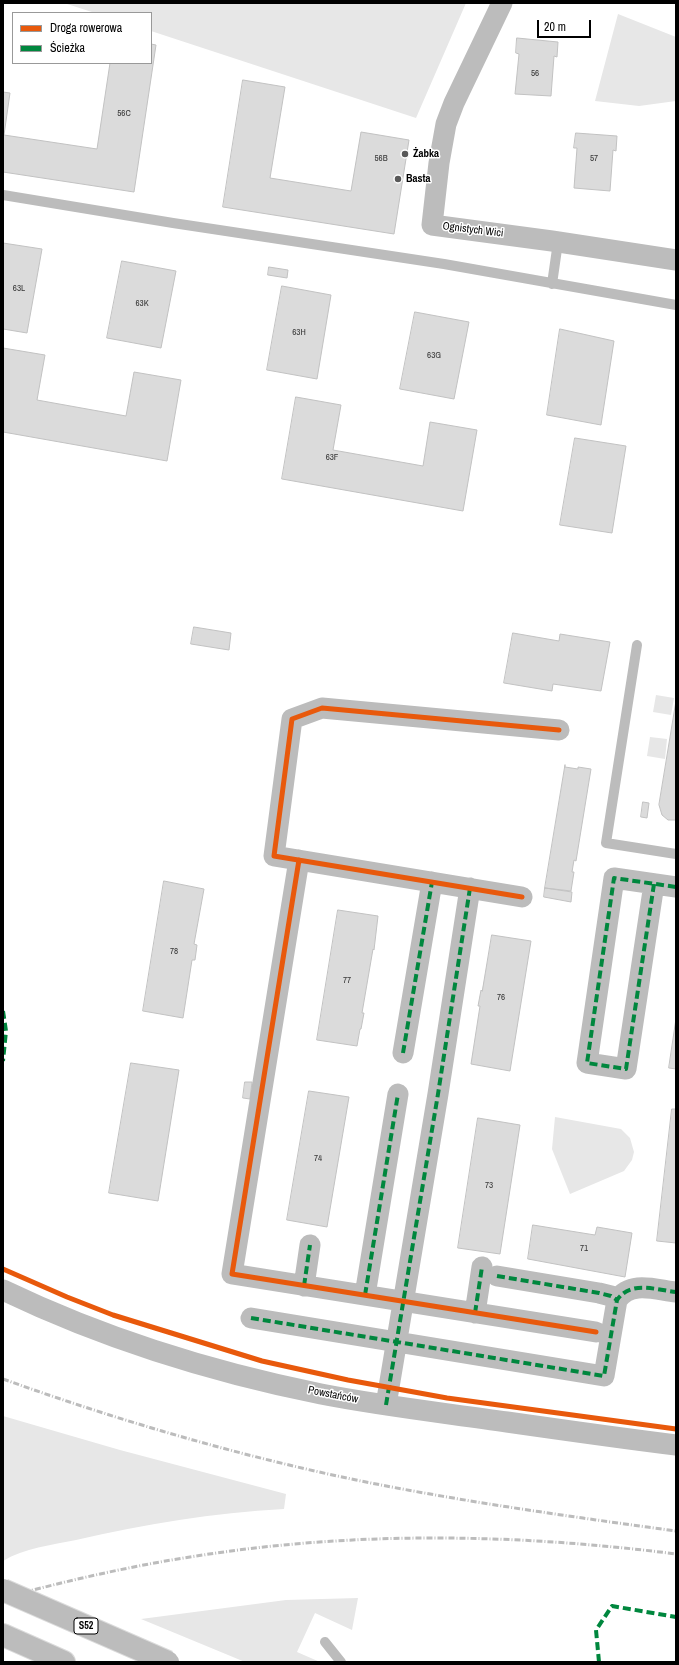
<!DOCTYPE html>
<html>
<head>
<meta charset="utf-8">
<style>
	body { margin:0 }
	#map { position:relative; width:679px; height:1665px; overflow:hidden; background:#fff; font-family:"Archivo Narrow",sans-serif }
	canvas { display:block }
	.frame { position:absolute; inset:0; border:4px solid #000; pointer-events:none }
	.legend { position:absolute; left:12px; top:12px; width:140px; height:52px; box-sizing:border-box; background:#fff; border:1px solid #999; margin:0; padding:5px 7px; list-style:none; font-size:12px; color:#000 }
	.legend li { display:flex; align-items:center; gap:8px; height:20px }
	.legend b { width:20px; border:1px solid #999 }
	.scale { position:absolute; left:537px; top:20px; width:54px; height:18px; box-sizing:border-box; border:2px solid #000; border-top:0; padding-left:5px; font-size:12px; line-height:14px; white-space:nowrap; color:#000; -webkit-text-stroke:3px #fff; paint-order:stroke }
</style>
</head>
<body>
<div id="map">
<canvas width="679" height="1665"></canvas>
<div class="frame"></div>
<ul class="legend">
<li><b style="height:5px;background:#e8590c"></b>Droga rowerowa</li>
<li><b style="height:5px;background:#00873e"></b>Ścieżka</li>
</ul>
<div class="scale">20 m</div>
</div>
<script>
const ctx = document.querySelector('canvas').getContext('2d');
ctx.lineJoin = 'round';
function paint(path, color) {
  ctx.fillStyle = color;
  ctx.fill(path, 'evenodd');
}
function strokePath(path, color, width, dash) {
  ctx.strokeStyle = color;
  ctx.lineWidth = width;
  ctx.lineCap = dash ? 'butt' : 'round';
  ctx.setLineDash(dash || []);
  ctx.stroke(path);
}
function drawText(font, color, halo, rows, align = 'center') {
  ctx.font = font + ' "Archivo Narrow",sans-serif';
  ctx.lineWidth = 3;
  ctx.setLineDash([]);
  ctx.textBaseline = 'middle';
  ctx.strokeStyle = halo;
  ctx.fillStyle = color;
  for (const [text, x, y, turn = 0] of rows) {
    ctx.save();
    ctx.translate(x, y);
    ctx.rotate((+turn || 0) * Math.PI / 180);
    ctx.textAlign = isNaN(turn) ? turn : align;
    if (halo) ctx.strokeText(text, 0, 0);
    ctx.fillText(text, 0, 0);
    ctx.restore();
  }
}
paint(new Path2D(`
	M 64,3 L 466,3 L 416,118 L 151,31 L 151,13 L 95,13 Z
	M 618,14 L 676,37 L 676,101 L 639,106 L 595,101 Z
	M 656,695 L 674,698 L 671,715 L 653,712 Z
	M 650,737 L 667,739 L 665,759 L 647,756 Z
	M 555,1117 L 621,1129 L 630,1138 L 634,1152 L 632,1160 L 624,1171 L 570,1194 L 552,1149 Z
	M 3,1416 L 120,1450 L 286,1494 L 284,1509 C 213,1513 145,1524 76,1540 C 52,1545 24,1548 3,1561 Z
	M 358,1598 L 352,1630 L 315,1613 L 297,1652 L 320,1662 L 245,1662 L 141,1619 L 286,1600 Z`), '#e7e7e7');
const building = new Path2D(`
	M 517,38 L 558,42 L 557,57 L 554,56 L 551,96 L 515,94 L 519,54 L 516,53 Z
	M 151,44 L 156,45 L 134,192 L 3,172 L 3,92 L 10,93 L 4,135 L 97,149 L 110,63 L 151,63 Z
	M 243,80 L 285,87 L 270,178 L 351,191 L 361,132 L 409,140 L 394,234 L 223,207 Z
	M 576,133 L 617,136 L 616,151 L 613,150 L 610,191 L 574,188 L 577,148 L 574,148 Z
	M 3,243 L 42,249 L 27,333 L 3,329 Z
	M 122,261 L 176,271 L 161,348 L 107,338 Z
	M 269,267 L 288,270 L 287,278 L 268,275 Z
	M 282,286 L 331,295 L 317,379 L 267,370 Z
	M 415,312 L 469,322 L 454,399 L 400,389 Z
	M 560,329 L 614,341 L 601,425 L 547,415 Z
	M 3,348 L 45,355 L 37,400 L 126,416 L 134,372 L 181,380 L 167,461 L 3,432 Z
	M 296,397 L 341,405 L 333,450 L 423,466 L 430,422 L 477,430 L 463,511 L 282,479 Z
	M 575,438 L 626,446 L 612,533 L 560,525 Z
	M 194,627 L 231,633 L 229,650 L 191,644 Z
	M 513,633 L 559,641 L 560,634 L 610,642 L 601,691 L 553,684 L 552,691 L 504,683 Z
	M 676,701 L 676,820 L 668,820 L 662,815 L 659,805 Z
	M 565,765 L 565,767 L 578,769 L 578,767 L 591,769 L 576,861 L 574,860 L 572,872 L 574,872 L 571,891 L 545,888 Z
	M 643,802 L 649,803 L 647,818 L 641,817 Z
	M 164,881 L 204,889 L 194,944 L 197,945 L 195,960 L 192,960 L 183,1018 L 143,1011 Z
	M 545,888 L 572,892 L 571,902 L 544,897 Z
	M 338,910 L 378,916 L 374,950 L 373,949 L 362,1013 L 364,1013 L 361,1029 L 360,1029 L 357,1046 L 317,1040 Z
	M 492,935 L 531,941 L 510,1071 L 471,1064 L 480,1006 L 478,1006 L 481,990 L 482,991 Z
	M 676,1019 L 676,1069 L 669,1068 Z
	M 131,1063 L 179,1070 L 158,1201 L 109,1193 Z
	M 245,1082 L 252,1082 L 250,1099 L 243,1098 Z
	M 309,1091 L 349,1097 L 327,1227 L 287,1220 Z
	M 672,1109 L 676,1109 L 676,1243 L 657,1241 Z
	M 478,1118 L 520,1125 L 500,1254 L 458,1248 Z
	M 533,1225 L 595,1235 L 597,1227 L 632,1233 L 625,1277 L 528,1259 Z`);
paint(building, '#dbdbdb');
strokePath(building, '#c2c2c2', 1);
const motorway = new Path2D(`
	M 3,1635 L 64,1662`);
strokePath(motorway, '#dbdbdb', 24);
strokePath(new Path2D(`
	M 3,195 L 173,223 L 444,264 L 676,305
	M 552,284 L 558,242
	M 637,645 L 606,843 L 676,854
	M 325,1642 L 341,1662`), '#bcbcbc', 10);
strokePath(new Path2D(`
	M 502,3 L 454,103 L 446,124 L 439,163 L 432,225 L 552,241 L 676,260
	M 299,860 L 232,1274 L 596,1332
	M 654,884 L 626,1069 L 587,1063 L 614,878 L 676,887
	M 522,897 L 274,856 L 292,719 L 322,708 L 559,730
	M 403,1053 L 432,882
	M 497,1276 L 599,1293 L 611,1296 L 617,1300
	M 304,1286 L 310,1245
	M 3,1290 C 103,1338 212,1372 321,1394 C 382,1406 445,1413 507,1422 C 563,1430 619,1438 676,1445
	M 365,1295 L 398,1094
	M 475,1313 L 482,1267
	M 251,1318 L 604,1376 L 617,1300 C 631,1280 656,1290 676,1292
	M 386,1405 L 438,1094 L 470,888`), '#bcbcbc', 21);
strokePath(motorway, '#bcbcbc', 22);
strokePath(new Path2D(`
	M 3,1379 C 123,1422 246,1458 371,1483 C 472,1503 574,1517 676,1531
	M 3,1598 C 69,1580 135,1565 203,1555 C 359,1531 520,1534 676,1554`), '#bcbcbc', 3, [6, 2, 1, 2]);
const motorwayBridge = new Path2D(`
	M 3,1590 L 168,1662`);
strokePath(motorwayBridge, '#dbdbdb', 24, []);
strokePath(motorwayBridge, '#bcbcbc', 22);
strokePath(new Path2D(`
	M 654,884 L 626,1069 L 587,1063 L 614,878 L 676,887
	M 3,1011 L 6,1031 L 3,1061
	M 403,1053 L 432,882
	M 497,1276 L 599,1293 L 611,1296 L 617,1300
	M 304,1286 L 310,1245
	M 365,1295 L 398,1094
	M 475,1313 L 482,1267
	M 251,1318 L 604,1376 L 617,1300 C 631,1280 656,1290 676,1292
	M 386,1405 L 438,1094 L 470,888
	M 599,1662 L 596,1630 L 612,1606 L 676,1617`), '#00873e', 4, [8, 4]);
strokePath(new Path2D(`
	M 299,860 L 232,1274 L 596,1332
	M 522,897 L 274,856 L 292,719 L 322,708 L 559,730
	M 3,1269 L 67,1297 L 113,1315 L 262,1361 L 348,1380 L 447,1398 L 676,1429`), '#e8590c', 5);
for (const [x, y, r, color] of [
	[405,154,4,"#595959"],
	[398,179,4,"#595959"]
]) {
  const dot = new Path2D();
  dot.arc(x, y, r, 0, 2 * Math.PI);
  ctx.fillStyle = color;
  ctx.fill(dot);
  strokePath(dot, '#fff', 1.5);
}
drawText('9px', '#373737', null, [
	["56",535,74],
	["56C",124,114],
	["56B",381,159],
	["57",594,159],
	["63L",19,289],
	["63K",142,304],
	["63H",299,333],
	["63G",434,356],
	["63F",332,458],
	["78",174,952],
	["77",347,981],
	["76",501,998],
	["74",318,1159],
	["73",489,1186],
	["71",584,1249]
]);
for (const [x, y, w] of [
	[86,1626,24]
]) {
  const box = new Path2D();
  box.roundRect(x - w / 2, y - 8, w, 16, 3);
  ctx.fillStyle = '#fff';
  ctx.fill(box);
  strokePath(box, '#000', 1);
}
drawText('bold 10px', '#000', null, [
	["S52",86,1626]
]);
drawText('bold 11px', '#000', '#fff', [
	["Żabka",413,154],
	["Basta",406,179]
], 'left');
drawText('11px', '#000', '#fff', [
	["Ognistych Wici",473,230,7],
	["Powstańców",333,1395,11]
]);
</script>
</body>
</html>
